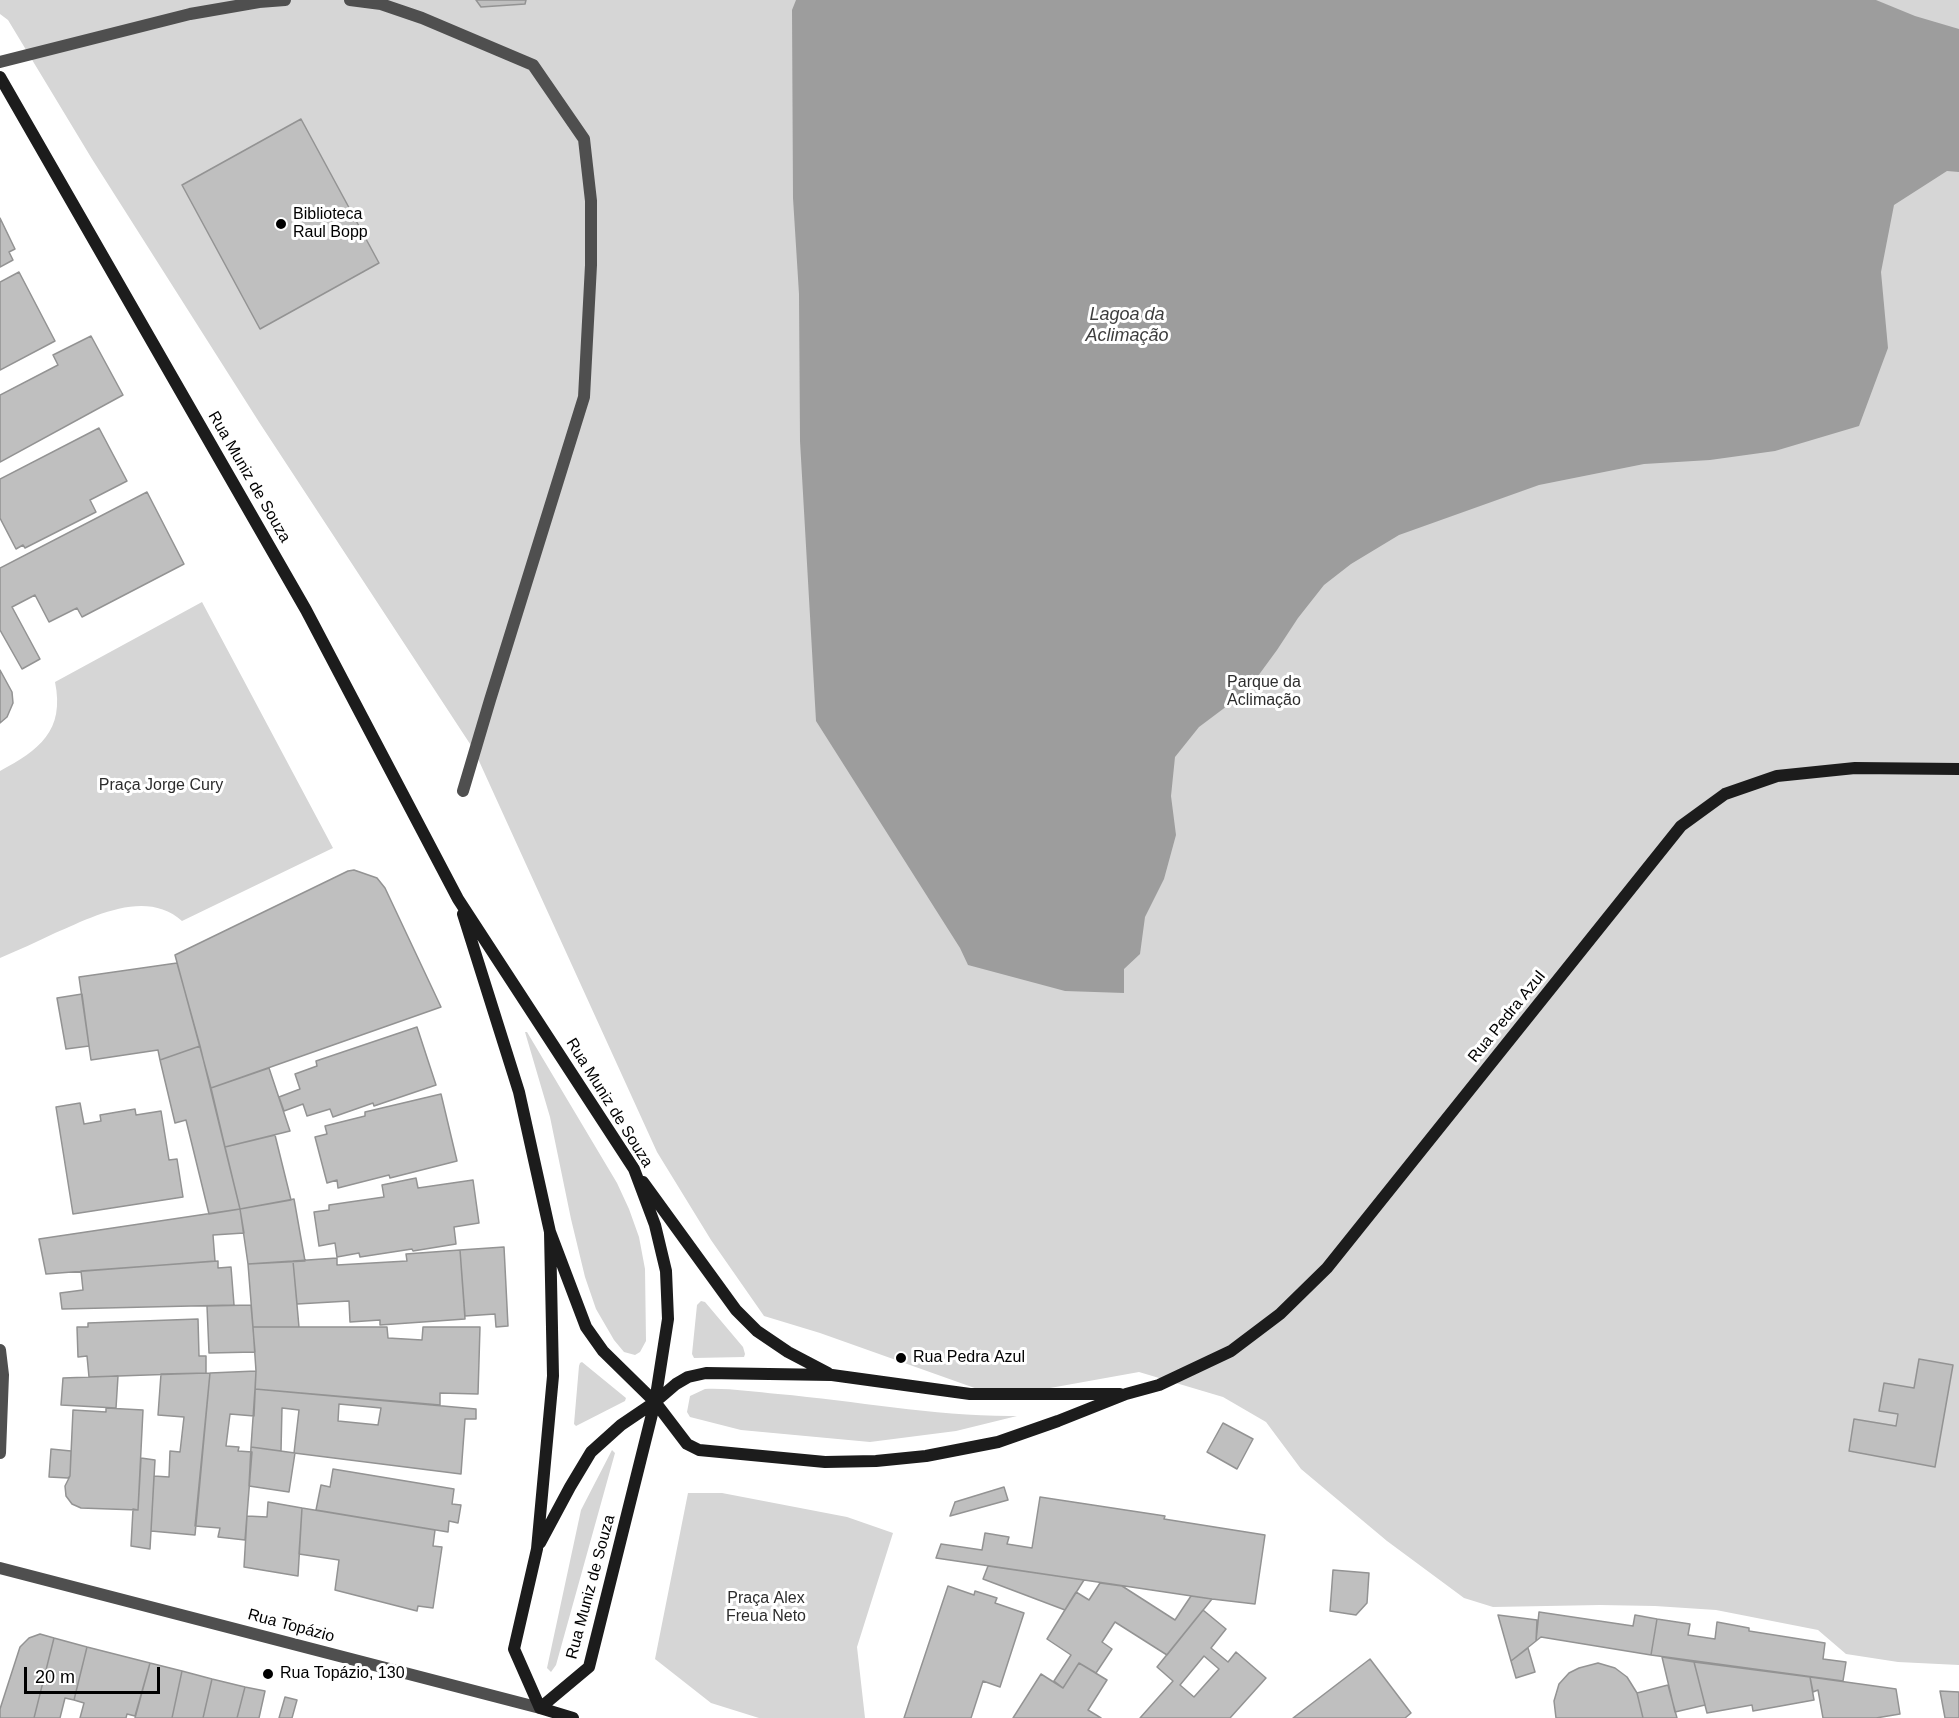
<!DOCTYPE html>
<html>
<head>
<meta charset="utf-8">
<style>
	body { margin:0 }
	#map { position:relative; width:1959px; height:1718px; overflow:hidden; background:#fff; font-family:Helvetica,sans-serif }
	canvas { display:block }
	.scale { position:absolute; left:24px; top:1667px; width:136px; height:27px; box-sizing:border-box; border:3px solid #000; border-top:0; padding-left:8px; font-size:18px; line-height:21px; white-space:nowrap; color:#000; -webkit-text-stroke:4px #fff; paint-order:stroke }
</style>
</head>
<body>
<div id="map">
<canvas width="1959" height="1718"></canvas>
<div class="scale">20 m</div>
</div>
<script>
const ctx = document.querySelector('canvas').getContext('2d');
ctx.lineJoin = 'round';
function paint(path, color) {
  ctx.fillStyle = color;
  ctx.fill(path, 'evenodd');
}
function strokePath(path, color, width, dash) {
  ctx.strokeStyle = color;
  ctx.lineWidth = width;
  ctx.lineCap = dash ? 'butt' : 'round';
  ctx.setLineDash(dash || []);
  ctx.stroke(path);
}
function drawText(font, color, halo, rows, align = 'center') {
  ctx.font = font + ' Helvetica,sans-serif';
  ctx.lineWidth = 6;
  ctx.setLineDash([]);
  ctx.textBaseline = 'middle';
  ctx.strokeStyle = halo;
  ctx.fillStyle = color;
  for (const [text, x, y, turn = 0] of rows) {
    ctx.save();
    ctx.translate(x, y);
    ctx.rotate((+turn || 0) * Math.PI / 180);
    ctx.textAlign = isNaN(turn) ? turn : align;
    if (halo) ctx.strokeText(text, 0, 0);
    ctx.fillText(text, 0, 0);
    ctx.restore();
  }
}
paint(new Path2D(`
	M 0,0 L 1959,0 L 1959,1665 L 1898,1662 L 1846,1654 L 1818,1630 L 1716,1610 L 1655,1606 L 1600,1605 L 1493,1607 L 1464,1598 L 1387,1541 L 1301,1469 L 1266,1422 L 1223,1397 L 1139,1372 L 1000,1397 L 820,1333 L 764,1316 L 711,1240 L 657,1152 L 474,750 L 259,422 L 92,159 L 8,20 L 0,14 Z
	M 202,602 L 333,848 L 182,921 C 146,888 92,917 55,933 C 37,942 18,950 0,958 L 0,771 C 39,750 65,731 55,682 Z
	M 525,1032 L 527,1032 L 617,1183 L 629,1209 L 639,1237 L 645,1269 L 646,1341 L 640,1352 L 635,1355 L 624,1352 L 614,1340 L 596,1309 L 585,1277 L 571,1219 L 550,1117 Z
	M 701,1301 L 705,1302 L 743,1347 L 745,1354 L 744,1357 L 694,1358 L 692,1354 L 697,1305 Z
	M 582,1362 L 626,1398 L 625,1401 L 576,1426 L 574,1424 L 579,1366 L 580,1363 Z
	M 705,1389 C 729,1388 754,1392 778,1394 C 858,1401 937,1417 1017,1416 L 956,1431 L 870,1442 L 741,1430 L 690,1417 L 687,1412 L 690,1396 Z
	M 612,1450 L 615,1453 L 556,1665 L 551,1672 L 547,1668 L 581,1510 Z
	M 688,1493 L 722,1493 L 847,1517 L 893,1533 L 857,1647 L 865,1718 L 759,1718 L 711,1703 L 655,1659 Z`), '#d6d6d6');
paint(new Path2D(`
	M 796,0 L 1876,0 L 1915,16 L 1959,29 L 1959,172 L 1947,171 L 1894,205 L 1881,272 L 1888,348 L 1859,426 L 1775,451 L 1710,460 L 1644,464 L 1539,485 L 1399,535 L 1351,564 L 1324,585 L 1298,618 L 1277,650 L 1247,691 L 1199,727 L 1175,757 L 1171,796 L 1176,835 L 1164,879 L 1145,917 L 1140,954 L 1124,969 L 1124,993 L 1065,991 L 968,965 L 960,948 L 816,721 L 800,441 L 799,294 L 793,198 L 792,10 Z`), '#9d9d9d');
const building = new Path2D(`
	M 476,0 L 526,0 L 525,4 L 481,7 Z
	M 301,119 L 379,263 L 260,329 L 182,185 Z
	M 0,218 L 15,249 L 9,252 L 13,260 L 0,267 Z
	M 19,272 L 55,341 L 0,370 L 0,282 Z
	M 91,336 L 123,395 L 0,462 L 0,395 L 58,365 L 53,355 Z
	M 99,428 L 127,481 L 90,500 L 96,512 L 25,548 L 23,545 L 16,549 L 0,518 L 0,479 Z
	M 147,492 L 184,564 L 82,617 L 77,608 L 49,622 L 35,595 L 12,607 L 40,659 L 22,669 L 0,630 L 0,568 Z
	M 0,670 L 12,692 L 13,703 L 7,717 L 0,723 Z
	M 354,870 L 377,878 L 385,888 L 441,1007 L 211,1088 L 175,955 L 348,871 Z
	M 177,963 L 200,1046 L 160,1060 L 158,1050 L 91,1060 L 79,977 Z
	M 82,994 L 89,1046 L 66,1049 L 57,998 Z
	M 417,1027 L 436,1085 L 374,1106 L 373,1103 L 333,1117 L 330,1109 L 307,1116 L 303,1104 L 284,1111 L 279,1097 L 300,1089 L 295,1074 L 317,1066 L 316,1061 Z
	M 200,1046 L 240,1209 L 209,1214 L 186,1120 L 175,1123 L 160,1060 Z
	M 269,1068 L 290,1131 L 225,1147 L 211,1088 Z
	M 441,1094 L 457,1161 L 390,1178 L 389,1175 L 338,1188 L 337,1180 L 327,1183 L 315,1137 L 327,1134 L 325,1126 L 365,1116 L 365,1112 Z
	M 80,1103 L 84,1124 L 101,1121 L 100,1115 L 135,1109 L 136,1115 L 161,1111 L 169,1160 L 177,1159 L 183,1197 L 73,1214 L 56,1107 Z
	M 275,1135 L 291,1200 L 240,1209 L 225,1147 Z
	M 416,1178 L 418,1188 L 473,1180 L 479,1223 L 454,1227 L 456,1244 L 413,1251 L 412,1249 L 360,1257 L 359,1253 L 337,1257 L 335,1243 L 319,1246 L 314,1212 L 329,1210 L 329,1205 L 384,1197 L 382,1185 Z
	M 294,1199 L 305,1261 L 248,1264 L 240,1209 Z
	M 240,1209 L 244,1233 L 213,1235 L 215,1261 L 46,1274 L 39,1239 Z
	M 504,1247 L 508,1326 L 496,1327 L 495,1314 L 465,1316 L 460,1250 Z
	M 460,1250 L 465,1319 L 380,1325 L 380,1320 L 350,1322 L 349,1301 L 297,1304 L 293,1261 L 337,1258 L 337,1265 L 407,1261 L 406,1254 Z
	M 218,1261 L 218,1268 L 231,1267 L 234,1305 L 62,1309 L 60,1293 L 83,1290 L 81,1271 Z
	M 293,1261 L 299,1327 L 253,1327 L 248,1264 Z
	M 251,1305 L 255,1352 L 209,1353 L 207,1306 Z
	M 198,1319 L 199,1356 L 206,1356 L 206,1373 L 89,1377 L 87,1356 L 78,1357 L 77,1327 L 88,1327 L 88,1323 Z
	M 253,1327 L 387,1327 L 388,1338 L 422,1340 L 423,1327 L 480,1327 L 478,1394 L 440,1393 L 440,1405 L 255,1389 L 256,1371 Z
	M 1919,1359 L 1953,1365 L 1935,1467 L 1849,1451 L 1854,1419 L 1896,1426 L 1898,1414 L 1879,1411 L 1884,1383 L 1914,1388 Z
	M 256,1371 L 254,1416 L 230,1414 L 226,1446 L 239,1447 L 238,1451 L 252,1452 L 245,1540 L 218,1537 L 220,1528 L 195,1526 L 210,1373 Z
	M 210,1373 L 195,1535 L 151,1531 L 154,1476 L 169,1477 L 170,1451 L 180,1452 L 184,1417 L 158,1415 L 161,1374 Z
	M 118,1376 L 116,1408 L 61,1405 L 63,1378 Z
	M 255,1389 L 476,1409 L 476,1419 L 465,1419 L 461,1474 L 294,1453 L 299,1410 L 282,1408 L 281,1451 L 251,1447 ZM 339,1404 L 381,1408 L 378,1425 L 338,1421 Z
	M 106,1408 L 143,1410 L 138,1510 L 81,1508 L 72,1504 L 66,1496 L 65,1486 L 70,1476 L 73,1410 L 106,1412 Z
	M 1223,1423 L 1253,1439 L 1237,1469 L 1207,1452 Z
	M 251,1447 L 295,1453 L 289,1492 L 249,1486 Z
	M 51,1449 L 71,1451 L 70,1476 L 68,1478 L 49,1477 Z
	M 141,1458 L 155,1460 L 150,1549 L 131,1546 L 133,1509 L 138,1510 Z
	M 333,1469 L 454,1489 L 452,1504 L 461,1505 L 458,1523 L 449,1521 L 448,1532 L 316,1510 L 321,1485 L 330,1487 Z
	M 1004,1487 L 1008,1500 L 950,1516 L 955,1502 Z
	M 1040,1497 L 1165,1516 L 1164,1519 L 1265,1535 L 1255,1604 L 1212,1599 L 936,1558 L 941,1544 L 982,1550 L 985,1533 L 1009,1537 L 1007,1544 L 1032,1548 Z
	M 268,1502 L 302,1508 L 298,1576 L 244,1567 L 247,1516 L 267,1517 Z
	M 302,1508 L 435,1530 L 433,1546 L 442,1547 L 433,1608 L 418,1606 L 417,1611 L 335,1590 L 339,1560 L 299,1554 Z
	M 988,1566 L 1084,1580 L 1065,1610 L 983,1579 Z
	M 1333,1570 L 1369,1573 L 1367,1603 L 1356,1615 L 1330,1611 Z
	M 1100,1583 L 1122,1586 L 1175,1620 L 1191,1596 L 1212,1599 L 1167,1655 L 1115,1622 L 1102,1642 L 1112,1649 L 1096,1673 L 1079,1663 L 1063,1688 L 1054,1681 L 1071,1655 L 1047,1639 L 1076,1592 L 1089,1600 Z
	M 948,1586 L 974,1595 L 975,1591 L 997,1598 L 995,1603 L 1024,1613 L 1000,1687 L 983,1681 L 971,1718 L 904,1718 Z
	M 1203,1610 L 1226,1629 L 1211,1648 L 1228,1662 L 1236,1652 L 1266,1678 L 1230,1718 L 1140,1718 L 1173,1681 L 1157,1667 ZM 1204,1656 L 1219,1669 L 1194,1697 L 1180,1685 Z
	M 1539,1612 L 1633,1626 L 1635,1615 L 1657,1619 L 1651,1655 L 1541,1637 L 1536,1641 Z
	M 1498,1615 L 1537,1620 L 1536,1641 L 1511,1661 Z
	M 1657,1619 L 1690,1624 L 1688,1635 L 1715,1639 L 1717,1622 L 1749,1628 L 1749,1631 L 1825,1643 L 1823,1659 L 1846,1662 L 1843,1681 L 1651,1655 Z
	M 40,1634 L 54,1638 L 34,1718 L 0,1718 L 0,1709 L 20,1647 L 29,1638 Z
	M 54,1638 L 87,1647 L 74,1700 L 65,1698 L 60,1718 L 34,1718 Z
	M 87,1647 L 150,1663 L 135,1716 L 127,1714 L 126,1718 L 80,1718 L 84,1703 L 74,1700 Z
	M 1528,1648 L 1535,1672 L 1516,1678 L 1511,1661 Z
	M 1662,1657 L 1694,1662 L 1705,1705 L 1675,1712 Z
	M 1370,1659 L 1411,1713 L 1405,1718 L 1293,1718 Z
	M 1694,1662 L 1810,1677 L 1814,1700 L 1753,1711 L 1752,1705 L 1707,1713 Z
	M 150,1663 L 182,1671 L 172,1718 L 135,1718 Z
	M 1079,1663 L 1107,1680 L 1088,1710 L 1101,1718 L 1013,1718 L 1041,1674 L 1063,1688 Z
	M 1598,1663 L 1615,1668 L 1627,1677 L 1637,1693 L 1643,1718 L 1556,1718 L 1554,1701 L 1559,1684 L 1569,1673 L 1579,1668 Z
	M 182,1671 L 212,1679 L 203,1718 L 172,1718 Z
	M 1810,1677 L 1896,1689 L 1900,1714 L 1876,1718 L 1823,1718 L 1818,1690 L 1813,1692 Z
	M 212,1679 L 245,1687 L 237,1718 L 203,1718 Z
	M 1668,1685 L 1677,1718 L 1643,1718 L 1637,1693 Z
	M 245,1687 L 265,1691 L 259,1718 L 237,1718 Z
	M 1940,1691 L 1959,1692 L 1959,1718 L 1945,1718 Z
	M 285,1697 L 297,1700 L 292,1718 L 279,1718 Z`);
paint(building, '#bfbfbf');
strokePath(building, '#939393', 1.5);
strokePath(new Path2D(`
	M 350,0 L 381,4 L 422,18 L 533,65 L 584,139 L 591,201 L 591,265 L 584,397 L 490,700 L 463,791
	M 0,62 L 190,14 L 259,2 L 285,0
	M 0,1350 L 3,1375 L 0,1453
	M 0,1568 L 540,1708`), '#4f4f4f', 12);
strokePath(new Path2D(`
	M 0,77 L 306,610 L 458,899 L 634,1169 L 655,1225 L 666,1271 L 668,1319 L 655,1402 L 589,1667 L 540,1708
	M 463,914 L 519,1092 L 550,1232 L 553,1376 L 537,1549 L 514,1649 L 540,1708
	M 643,1182 L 736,1310 L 757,1331 L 788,1352 L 828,1373
	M 550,1232 L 586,1327 L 603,1351 L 655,1402 L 687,1444 L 699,1450 L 825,1462 L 876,1461 L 926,1456 L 998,1442 L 1058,1421 L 1126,1394 L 1159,1385 L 1231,1351 L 1280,1314 L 1327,1268 L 1681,826 L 1725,794 L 1777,776 L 1855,768 L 1959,769
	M 540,1543 L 570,1487 L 591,1452 L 621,1425 L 655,1402 L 676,1384 L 688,1377 L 706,1373 L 832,1375 L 970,1394 L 1120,1394
	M 540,1708 L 573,1718`), '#1c1c1c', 12);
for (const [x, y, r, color] of [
	[281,224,6,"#000"],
	[901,1358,6,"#000"],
	[268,1674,6,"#000"]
]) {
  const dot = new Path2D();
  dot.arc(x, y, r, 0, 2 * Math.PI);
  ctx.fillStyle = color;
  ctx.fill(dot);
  strokePath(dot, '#fff', 2);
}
drawText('16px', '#000', '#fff', [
	["Biblioteca",293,215],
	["Raul Bopp",293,233],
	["Rua Pedra Azul",913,1358],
	["Rua Topázio, 130",280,1674]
], 'left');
drawText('16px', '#000', '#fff', [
	["Rua Muniz de Souza",249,477,60],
	["Rua Pedra Azul",1507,1017,-51],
	["Rua Muniz de Souza",609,1103,58],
	["Rua Muniz de Souza",591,1587,-75],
	["Rua Topázio",291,1626,15]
]);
drawText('16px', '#2d2d2d', '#fff', [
	["Parque da",1264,683],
	["Aclimação",1264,701],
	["Praça Jorge Cury",161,786],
	["Praça Alex",766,1599],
	["Freua Neto",766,1617]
]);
drawText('italic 18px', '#3e3e3e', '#fff', [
	["Lagoa da",1127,315],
	["Aclimação",1127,336]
]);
</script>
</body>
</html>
